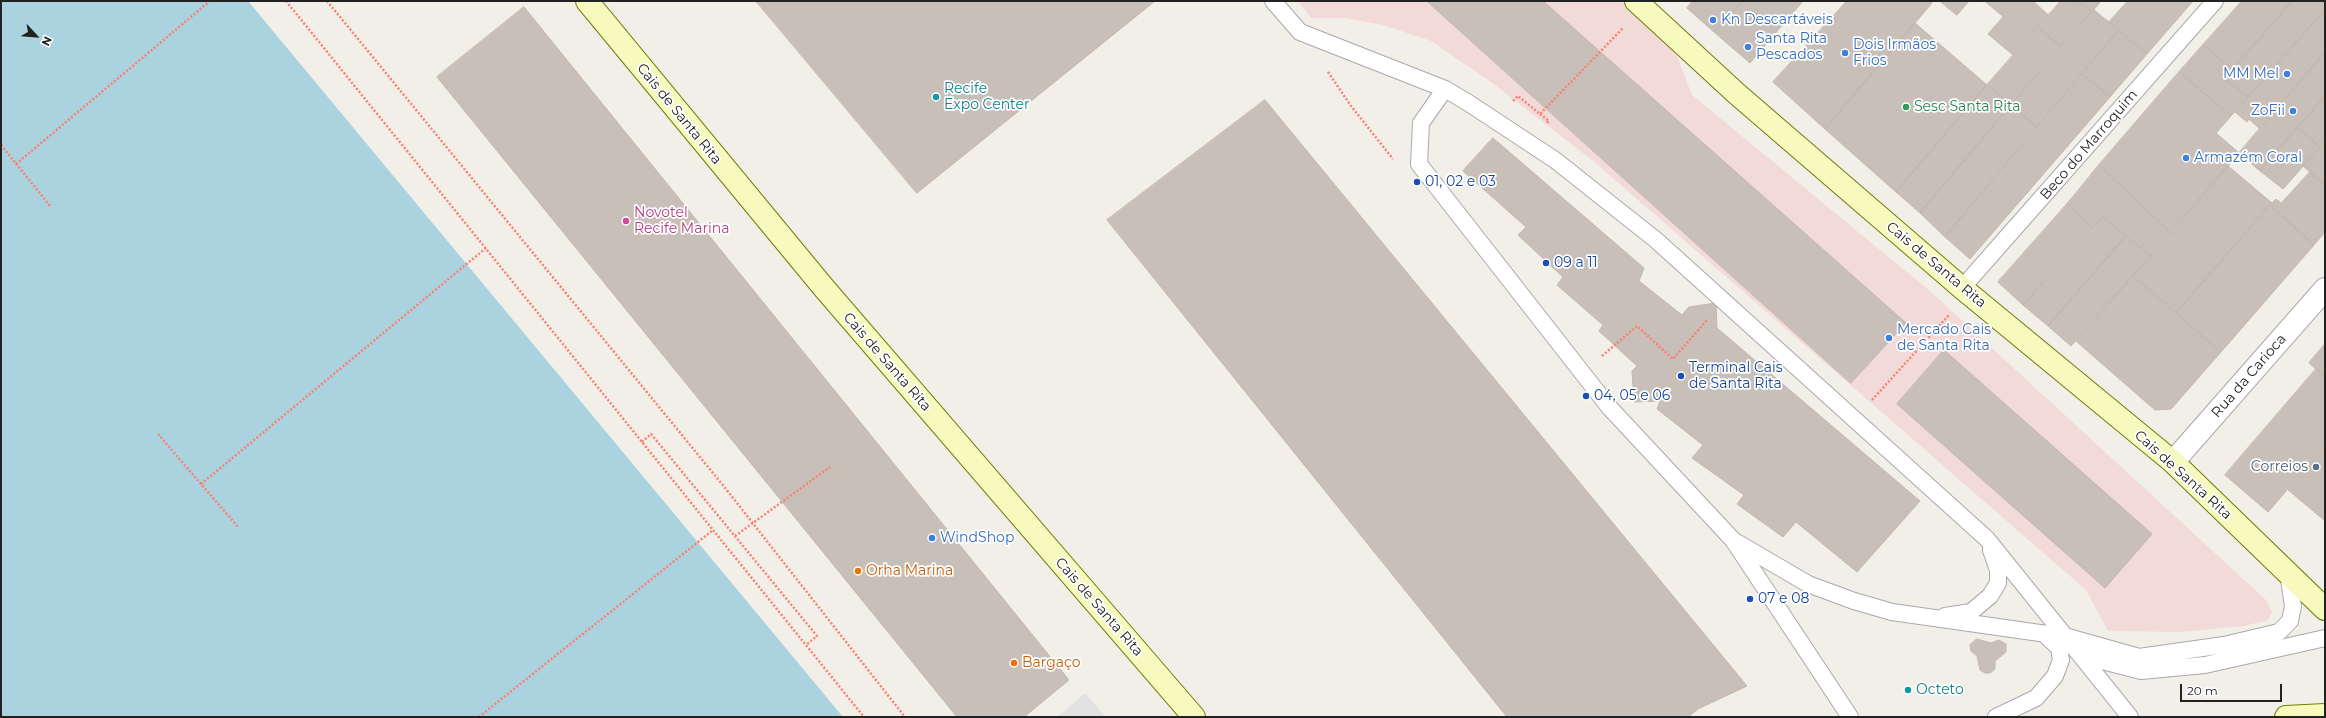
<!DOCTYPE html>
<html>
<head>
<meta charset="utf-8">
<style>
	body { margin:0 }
	#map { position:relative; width:2326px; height:718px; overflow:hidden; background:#f2efe9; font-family:Montserrat,sans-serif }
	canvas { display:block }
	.frame { position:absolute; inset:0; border:2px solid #222; pointer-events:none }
	.north { position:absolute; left:16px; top:16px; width:40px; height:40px; -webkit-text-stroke:3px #fff; paint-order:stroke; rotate:116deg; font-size:11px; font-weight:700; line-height:16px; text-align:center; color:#222 }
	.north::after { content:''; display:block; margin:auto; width:14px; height:18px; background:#222; clip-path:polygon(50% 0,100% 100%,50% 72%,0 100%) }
	.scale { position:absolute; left:2180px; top:684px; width:102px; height:18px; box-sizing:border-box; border:2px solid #222; border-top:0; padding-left:5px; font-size:12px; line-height:14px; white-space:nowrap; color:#222; -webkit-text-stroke:3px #fff; paint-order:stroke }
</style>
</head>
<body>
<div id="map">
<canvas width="2326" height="718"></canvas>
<div class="frame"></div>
<div class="north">N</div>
<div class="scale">20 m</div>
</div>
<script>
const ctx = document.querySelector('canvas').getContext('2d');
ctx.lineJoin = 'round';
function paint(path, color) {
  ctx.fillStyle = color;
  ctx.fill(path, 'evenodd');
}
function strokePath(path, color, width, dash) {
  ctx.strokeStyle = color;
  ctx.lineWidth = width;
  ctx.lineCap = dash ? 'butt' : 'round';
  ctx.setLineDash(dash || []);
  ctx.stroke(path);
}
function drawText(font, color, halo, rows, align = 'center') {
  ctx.font = font + ' Montserrat,sans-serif';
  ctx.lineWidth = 3.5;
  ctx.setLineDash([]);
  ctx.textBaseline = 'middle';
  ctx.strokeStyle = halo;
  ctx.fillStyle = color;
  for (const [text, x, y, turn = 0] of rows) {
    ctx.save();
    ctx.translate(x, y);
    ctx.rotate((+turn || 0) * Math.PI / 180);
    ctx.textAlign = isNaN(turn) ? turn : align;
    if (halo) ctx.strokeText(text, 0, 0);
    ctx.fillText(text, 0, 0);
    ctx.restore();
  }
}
paint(new Path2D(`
	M 1298,1 L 1618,1 L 1628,4 L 1677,56 L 1692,95 L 1931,292 L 2266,600 L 2272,612 L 2268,620 L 2244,626 L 2181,632 L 2108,631 L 2086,590 L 1592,160 L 1491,82 L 1431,41 L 1383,25 L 1345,18 L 1311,18 Z`), '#f2dad9');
paint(new Path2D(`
	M 1085,693 L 1106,717 L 1057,717 Z`), '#e2e2e2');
paint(new Path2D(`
	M 1,1 L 248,1 L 843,717 L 1,717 Z`), '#aad3df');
const building = new Path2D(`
	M 756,1 L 1155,1 L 917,193 Z
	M 1427,1 L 1543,1 L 1906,323 L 1851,383 Z
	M 1693,1 L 1743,1 L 1714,32 L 1687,8 Z
	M 1743,1 L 1803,1 L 1750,63 L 1714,32 Z
	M 1847,1 L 1930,1 L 1932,3 L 1825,129 L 1773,82 Z
	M 1940,1 L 1969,1 L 1957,15 Z
	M 1985,1 L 2033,1 L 2048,15 L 2013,55 L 1988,34 L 2003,17 Z
	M 2061,1 L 2078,1 L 2092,12 L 2061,47 L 2038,27 Z
	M 2078,1 L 2101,1 L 2092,12 Z
	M 2128,1 L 2193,1 L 2147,54 L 2109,22 Z
	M 2242,1 L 2292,1 L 2233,70 L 2203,45 Z
	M 2292,1 L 2322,1 L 2325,3 L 2325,10 L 2248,97 L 2225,79 Z
	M 524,7 L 1069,680 L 1024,717 L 957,717 L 437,77 Z
	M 2094,10 L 2119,30 L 2037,127 L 2011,105 Z
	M 2325,10 L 2325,52 L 2260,129 L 2249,119 L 2247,122 L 2235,112 Z
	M 1915,23 L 1987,85 L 1896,192 L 1825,129 Z
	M 2038,27 L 2061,47 L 2011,105 L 1987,85 Z
	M 2119,30 L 2147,54 L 2110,97 L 2082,74 Z
	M 2203,45 L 2233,70 L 2225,79 L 2248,97 L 2231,116 L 2179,72 Z
	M 2325,52 L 2325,96 L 2260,171 L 2239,153 Z
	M 2179,72 L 2231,116 L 2216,133 L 2239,153 L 2171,233 L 2099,165 Z
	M 2082,74 L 2110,97 L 1970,259 L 1945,237 Z
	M 1987,85 L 2011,105 L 1920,213 L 1896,192 Z
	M 2325,96 L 2325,142 L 2320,147 L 2298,127 Z
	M 1265,100 L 1747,686 L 1698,709 L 1688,717 L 1507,717 L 1107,220 Z
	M 2011,105 L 2037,127 L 1945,237 L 1920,213 Z
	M 2298,127 L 2320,147 L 2283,189 L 2260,171 Z
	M 1493,138 L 1644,268 L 1639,281 L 1682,315 L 1689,307 L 1716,303 L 1717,328 L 1920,501 L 1857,572 L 1796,522 L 1783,537 L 1737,504 L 1744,495 L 1692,458 L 1703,445 L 1657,409 L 1660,401 L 1634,402 L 1632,371 L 1637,366 L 1599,331 L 1603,325 L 1557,285 L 1563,277 L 1518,235 L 1526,227 L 1463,171 Z
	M 2325,142 L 2325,185 L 2303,166 Z
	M 2099,165 L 2171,233 L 2151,256 L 2103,217 L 2092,228 L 2068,203 Z
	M 2228,166 L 2272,203 L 2176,313 L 2133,276 Z
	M 2310,172 L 2325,185 L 2325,232 L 2314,245 L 2270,205 L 2276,199 L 2281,203 Z
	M 2068,203 L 2092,228 L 2023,305 L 1998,282 Z
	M 2270,205 L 2314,245 L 2221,352 L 2176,313 Z
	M 2103,217 L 2126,236 L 2048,326 L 2023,305 Z
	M 2126,236 L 2151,256 L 2071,346 L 2048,326 Z
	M 2133,276 L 2221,352 L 2171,409 L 2155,410 L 2076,341 Z
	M 2325,344 L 2325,377 L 2309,363 Z
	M 1944,350 L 2152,534 L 2105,588 L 1897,404 Z
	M 2316,369 L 2325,377 L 2325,446 L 2268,512 L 2225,475 Z
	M 2325,445 L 2325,521 L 2287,489 Z
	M 1977,639 L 1991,643 L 1999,640 L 2006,644 L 2006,652 L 1995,661 L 1995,669 L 1990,673 L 1985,673 L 1980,670 L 1977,656 L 1971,651 L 1970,645 Z`);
paint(building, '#c7bfb8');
strokePath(building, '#c4b6ab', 1);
const lane = new Path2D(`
	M 1273,1 L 1300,32 L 1445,89 L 1467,102 L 1555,160 L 1656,240 L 1987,539 L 2130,717
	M 1445,89 L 1421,123 L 1419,164 L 1609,407 L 1733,540 L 1850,717
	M 1962,288 L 2215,1
	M 1738,543 L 1808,584 L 1854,601 L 1892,612 L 2068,637 L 2139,657 L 2224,645 L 2279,632 L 2290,621 L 2293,606 L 2288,573
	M 1945,616 L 1971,612 L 1990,596 L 1998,583 L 1998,570 L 1991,550
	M 2083,656 L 2141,671 L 2205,665 L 2325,638
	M 1996,717 L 2036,698 L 2055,676 L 2061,660 L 2059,648 L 2045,635`);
const street = new Path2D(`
	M 2173,462 L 2325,289`);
const secondary = new Path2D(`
	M 587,1 L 824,288 L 1194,717
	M 1636,1 L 1737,94 L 1962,288 L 2173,462 L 2325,609
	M 2286,717 L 2325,715`);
strokePath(lane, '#a9a9a9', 18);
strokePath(street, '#a9a9a9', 24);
strokePath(secondary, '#707d05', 24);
strokePath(new Path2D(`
	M 286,1 L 864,717
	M 327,1 L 722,484 L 905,717
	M 1328,72 L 1351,106 L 1393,159
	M 1513,101 L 1518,96 L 1540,114 L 1623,28
	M 1540,114 L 1549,121 L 1547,123
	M 1,145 L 51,207
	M 16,164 L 210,1
	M 1602,356 L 1637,326 L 1673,359 L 1707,320
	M 1872,400 L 1949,315
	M 158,434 L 238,527
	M 642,442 L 651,434 L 817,636 L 806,645
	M 201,484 L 486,248
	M 735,536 L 830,467
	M 479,717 L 713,530`), '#fa8072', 2.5, [2, 2]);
strokePath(lane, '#fff', 16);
strokePath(street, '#fff', 22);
strokePath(secondary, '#f7fabf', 22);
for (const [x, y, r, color] of [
	[1713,20,4,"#3f7fe0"],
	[1748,47,4,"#3f7fe0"],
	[1845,53,4,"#3f7fe0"],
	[2287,74,4,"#3f7fe0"],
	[936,97,4,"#0f9aa8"],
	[1906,107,4,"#2e9e5b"],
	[2293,111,4,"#3f7fe0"],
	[2186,158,4,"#3f7fe0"],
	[1417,182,4,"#1a4fb4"],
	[626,221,4,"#d1479c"],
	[1546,263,4,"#1a4fb4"],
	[1889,338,4,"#3f7fe0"],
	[1681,376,4,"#1a4fb4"],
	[1586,396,4,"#1a4fb4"],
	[2316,467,4,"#5c6f8a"],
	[932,538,4,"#3f7fe0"],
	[858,571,4,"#e8710a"],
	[1750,599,4,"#1a4fb4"],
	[1014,663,4,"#e8710a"],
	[1908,690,4,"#0f9aa8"]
]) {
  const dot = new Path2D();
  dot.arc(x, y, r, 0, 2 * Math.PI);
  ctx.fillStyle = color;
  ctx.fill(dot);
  strokePath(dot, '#fff', 1.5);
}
drawText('14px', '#366cbe', '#fff', [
	["Kn Descartáveis",1721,20],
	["Santa Rita",1756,39],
	["Pescados",1756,55],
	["Dois Irmãos",1853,45],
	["Frios",1853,61],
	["MM Mel",2279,74,"right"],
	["ZoFii",2285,111,"right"],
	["Armazém Coral",2194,158],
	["Mercado Cais",1897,330],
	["de Santa Rita",1897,346],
	["WindShop",940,538]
], 'left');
drawText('14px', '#0d838f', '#fff', [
	["Recife",944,89],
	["Expo Center",944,105],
	["Octeto",1916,690]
], 'left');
drawText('14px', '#27864d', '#fff', [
	["Sesc Santa Rita",1914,107]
], 'left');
drawText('14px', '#222', '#fff', [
	["Cais de Santa Rita",679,114,51],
	["Beco do Marroquim",2089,145,-49],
	["Cais de Santa Rita",1936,265,40],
	["Cais de Santa Rita",887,362,49],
	["Rua da Carioca",2249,376,-49],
	["Cais de Santa Rita",2183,475,42],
	["Cais de Santa Rita",1099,607,49]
]);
drawText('14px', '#164399', '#fff', [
	["01, 02 e 03",1425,182],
	["09 a 11",1554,263],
	["Terminal Cais",1689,368],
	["de Santa Rita",1689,384],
	["04, 05 e 06",1594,396],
	["07 e 08",1758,599]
], 'left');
drawText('14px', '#b23c85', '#fff', [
	["Novotel",634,213],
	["Recife Marina",634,229]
], 'left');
drawText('14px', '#4e5e75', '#fff', [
	["Correios",2308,467]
], 'right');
drawText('14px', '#c56008', '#fff', [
	["Orha Marina",866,571],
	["Bargaço",1022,663]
], 'left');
</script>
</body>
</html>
